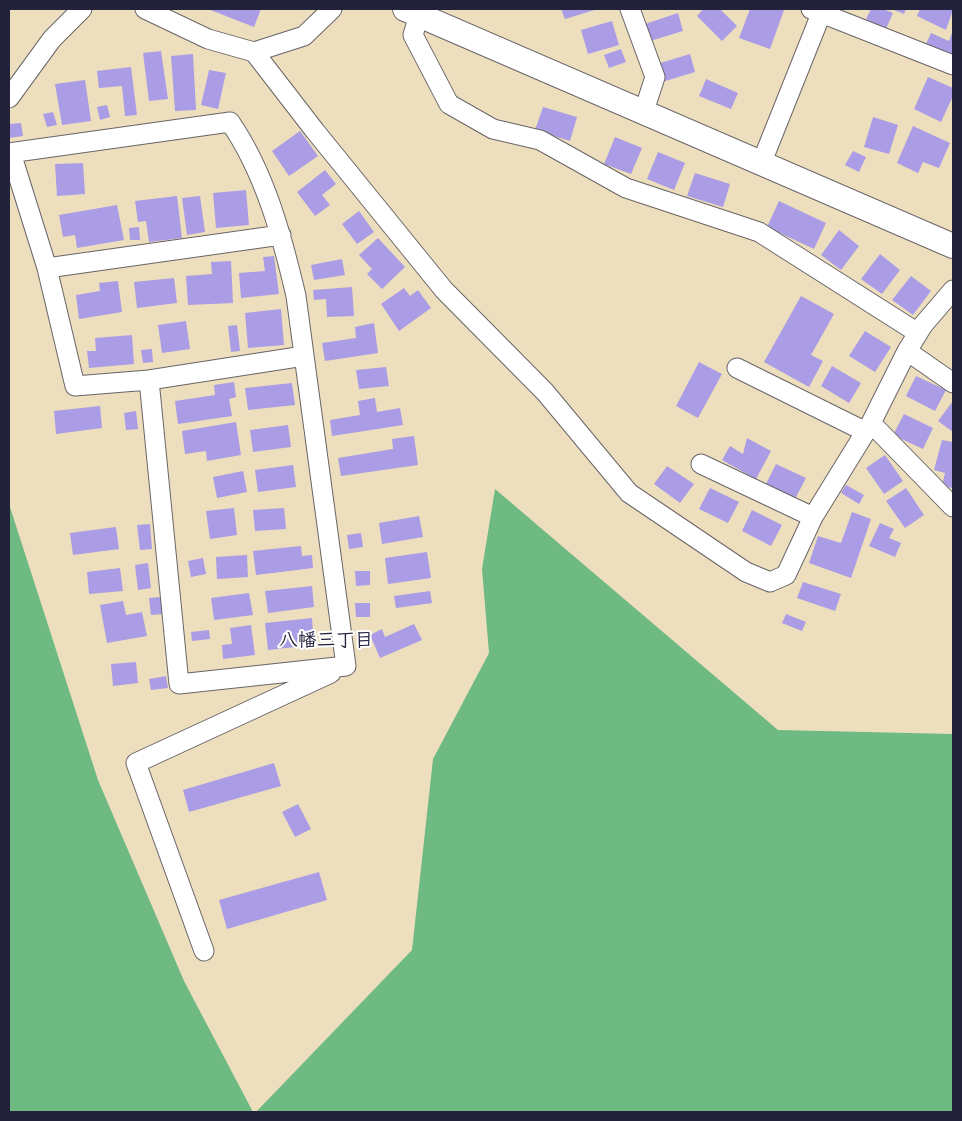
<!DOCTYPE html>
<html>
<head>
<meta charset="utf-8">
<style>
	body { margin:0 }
	#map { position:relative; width:962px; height:1121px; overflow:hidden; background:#eddfbd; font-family:Dekko,sans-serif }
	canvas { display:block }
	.frame { position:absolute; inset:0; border:10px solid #22223b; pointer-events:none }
</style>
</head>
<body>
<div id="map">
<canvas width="962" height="1121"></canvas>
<div class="frame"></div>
</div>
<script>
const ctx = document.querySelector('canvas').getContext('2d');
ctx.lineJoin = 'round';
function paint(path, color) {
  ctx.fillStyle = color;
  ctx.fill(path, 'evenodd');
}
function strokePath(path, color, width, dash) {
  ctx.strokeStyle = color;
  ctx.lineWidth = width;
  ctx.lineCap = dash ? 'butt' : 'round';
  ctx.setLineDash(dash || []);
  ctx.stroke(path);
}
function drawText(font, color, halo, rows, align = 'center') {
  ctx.font = font + ' Dekko,"Klee One",sans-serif';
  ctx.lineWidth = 4;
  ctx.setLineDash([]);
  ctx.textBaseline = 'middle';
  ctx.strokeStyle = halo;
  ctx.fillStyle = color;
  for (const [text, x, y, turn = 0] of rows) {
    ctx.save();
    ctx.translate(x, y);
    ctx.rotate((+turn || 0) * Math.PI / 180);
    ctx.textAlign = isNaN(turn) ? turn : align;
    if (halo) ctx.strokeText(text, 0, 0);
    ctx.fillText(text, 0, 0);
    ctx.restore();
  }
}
paint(new Path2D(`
	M 495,489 L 778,730 L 953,734 L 953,1112 L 256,1112 L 412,950 L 433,759 L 489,653 L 482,569 Z
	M 9,504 L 98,780 L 184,981 L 253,1112 L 9,1112 Z`), '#6eba82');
paint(new Path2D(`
	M 208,9 L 261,9 L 254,27 Z
	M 561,9 L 598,9 L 565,19 Z
	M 703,9 L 720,9 L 737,26 L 722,41 L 697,16 Z
	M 750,9 L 784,10 L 770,49 L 739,38 Z
	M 871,9 L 883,9 L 893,13 L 886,29 L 866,19 Z
	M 891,9 L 906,9 L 904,14 Z
	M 920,9 L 953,10 L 946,30 L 917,16 Z
	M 678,13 L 683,31 L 650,41 L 645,24 Z
	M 612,21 L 619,45 L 588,54 L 581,30 Z
	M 953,30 L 953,54 L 926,44 L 931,33 L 949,41 Z
	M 621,49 L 626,62 L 609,68 L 604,55 Z
	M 161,51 L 168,99 L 149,101 L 143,53 Z
	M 193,54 L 196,110 L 175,111 L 171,56 Z
	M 690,54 L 695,72 L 662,82 L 657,64 Z
	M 131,67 L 137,115 L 125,116 L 122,86 L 99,88 L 97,71 Z
	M 209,70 L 226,73 L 218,109 L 201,105 Z
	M 928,77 L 953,88 L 953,96 L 941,122 L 914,109 Z
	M 706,79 L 738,93 L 731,109 L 699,96 Z
	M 85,80 L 91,121 L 62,125 L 55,84 Z
	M 107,105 L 110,117 L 100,120 L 97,107 Z
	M 543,107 L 577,117 L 570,141 L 535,130 Z
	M 53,112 L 57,125 L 47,127 L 43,114 Z
	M 873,117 L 898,125 L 889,154 L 864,147 Z
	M 21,123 L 23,136 L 9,138 L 9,124 Z
	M 913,126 L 950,143 L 939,168 L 923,162 L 918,173 L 897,163 Z
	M 300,131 L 318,156 L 289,176 L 272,151 Z
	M 615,137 L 642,148 L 631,174 L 604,164 Z
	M 853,151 L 866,157 L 859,172 L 845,165 Z
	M 658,152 L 685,163 L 674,190 L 647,179 Z
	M 83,163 L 85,194 L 57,196 L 55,164 Z
	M 325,170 L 336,184 L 322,195 L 330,205 L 315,216 L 297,192 Z
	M 695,173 L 730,184 L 723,207 L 687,196 Z
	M 246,190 L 249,225 L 216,228 L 213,193 Z
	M 177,196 L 182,238 L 149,242 L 146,221 L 138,222 L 135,201 Z
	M 200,196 L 205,232 L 187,235 L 182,198 Z
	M 779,201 L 826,223 L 814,249 L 767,227 Z
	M 117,205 L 124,240 L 77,248 L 75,235 L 63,237 L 59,215 Z
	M 359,211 L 374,232 L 357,244 L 342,224 Z
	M 139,227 L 140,240 L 130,240 L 129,228 Z
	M 839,230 L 859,246 L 841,270 L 821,255 Z
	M 378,238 L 405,267 L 382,289 L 367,274 L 372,269 L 359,255 Z
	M 880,254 L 900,270 L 882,294 L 861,279 Z
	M 274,256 L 279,294 L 241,298 L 239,273 L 265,271 L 263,257 Z
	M 342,259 L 345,275 L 314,280 L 311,265 Z
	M 231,261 L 233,303 L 188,305 L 186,276 L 212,274 L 211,262 Z
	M 911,276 L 931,291 L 913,315 L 892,300 Z
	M 174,278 L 177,303 L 137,308 L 134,282 Z
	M 118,281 L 122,312 L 79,319 L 76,295 L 100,291 L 99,283 Z
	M 352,287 L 354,316 L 327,317 L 326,299 L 314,300 L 313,290 Z
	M 404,288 L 410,296 L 418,290 L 431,308 L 399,331 L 381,304 Z
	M 801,296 L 834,314 L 811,355 L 823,361 L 809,387 L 764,362 Z
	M 281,309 L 284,345 L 248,348 L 245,313 Z
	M 186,321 L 190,349 L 162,353 L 158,325 Z
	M 374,323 L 378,353 L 325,361 L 322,343 L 356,338 L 355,327 Z
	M 237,325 L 240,351 L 231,352 L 228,326 Z
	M 865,331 L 891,347 L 875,372 L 849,356 Z
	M 132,335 L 134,364 L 89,368 L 87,351 L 96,351 L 95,338 Z
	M 152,349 L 153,362 L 143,363 L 141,350 Z
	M 699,362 L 722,374 L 698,418 L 676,406 Z
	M 832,366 L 861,383 L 849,403 L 821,386 Z
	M 386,367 L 389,386 L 359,389 L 356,370 Z
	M 916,376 L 946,390 L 935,411 L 906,396 Z
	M 234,382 L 236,397 L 229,399 L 232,416 L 178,424 L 175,401 L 215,395 L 214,385 Z
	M 292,383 L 295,405 L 248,410 L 245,388 Z
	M 375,398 L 377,412 L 400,408 L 403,425 L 332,436 L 330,420 L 360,415 L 358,401 Z
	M 953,401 L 953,432 L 938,421 Z
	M 100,406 L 102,428 L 56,434 L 54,411 Z
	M 136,411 L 138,429 L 126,430 L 124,413 Z
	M 904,414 L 933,428 L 923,449 L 893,435 Z
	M 236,422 L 241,455 L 207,461 L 206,451 L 185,454 L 182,431 Z
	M 288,425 L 291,447 L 253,452 L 250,430 Z
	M 414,436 L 418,465 L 341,476 L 338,458 L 393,449 L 392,439 Z
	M 747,438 L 771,451 L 756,479 L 722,460 L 730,446 L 743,454 Z
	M 942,440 L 953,442 L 953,488 L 942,486 L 945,473 L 934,470 Z
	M 885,455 L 903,481 L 884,494 L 866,468 Z
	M 776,464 L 806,478 L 795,499 L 766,484 Z
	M 293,465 L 296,487 L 258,492 L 255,470 Z
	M 667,466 L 694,484 L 680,503 L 654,484 Z
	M 243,471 L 247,492 L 217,498 L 213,477 Z
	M 846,485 L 864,495 L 859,504 L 841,493 Z
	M 710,488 L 739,502 L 728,523 L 699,509 Z
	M 906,488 L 924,515 L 905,528 L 886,501 Z
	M 234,508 L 237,535 L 210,539 L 206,511 Z
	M 284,508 L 286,529 L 255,531 L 253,510 Z
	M 752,510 L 782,525 L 771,546 L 742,531 Z
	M 852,512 L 871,519 L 851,578 L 809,563 L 818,536 L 841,543 Z
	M 419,516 L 423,537 L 382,544 L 379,523 Z
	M 880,523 L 894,529 L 889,538 L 901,543 L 895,557 L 869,546 Z
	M 150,524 L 152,549 L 140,550 L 137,525 Z
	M 116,527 L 119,549 L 73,555 L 70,533 Z
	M 361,533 L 363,547 L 349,549 L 347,535 Z
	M 301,546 L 302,556 L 312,555 L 313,568 L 256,575 L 253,551 Z
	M 427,552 L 431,578 L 388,584 L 385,558 Z
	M 247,555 L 248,577 L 217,579 L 216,557 Z
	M 203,558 L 206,574 L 191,577 L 188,561 Z
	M 148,563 L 151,588 L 138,590 L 135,565 Z
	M 120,568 L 123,591 L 89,594 L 87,572 Z
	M 355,571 L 370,571 L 370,585 L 356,586 Z
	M 803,582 L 841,594 L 835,611 L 797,598 Z
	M 312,586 L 314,607 L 268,613 L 265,591 Z
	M 430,591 L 432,603 L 396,608 L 394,596 Z
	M 249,593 L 253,615 L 214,620 L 211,598 Z
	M 161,597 L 163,614 L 151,615 L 149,598 Z
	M 123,601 L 126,615 L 142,612 L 147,636 L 107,643 L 100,605 Z
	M 355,603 L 370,603 L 370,617 L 356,617 Z
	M 786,614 L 806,622 L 802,631 L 782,623 Z
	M 312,618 L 314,645 L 268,650 L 265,623 Z
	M 414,624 L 422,640 L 380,658 L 370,635 L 382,629 L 385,637 Z
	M 251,625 L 255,655 L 223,659 L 222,645 L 232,644 L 230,628 Z
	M 209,630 L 210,639 L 192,641 L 191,632 Z
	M 136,662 L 138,683 L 113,686 L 111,664 Z
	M 166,676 L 168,688 L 151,690 L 149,679 Z
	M 274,763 L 281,786 L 189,812 L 183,790 Z
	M 298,804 L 311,829 L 295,837 L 282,812 Z
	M 319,872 L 327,900 L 227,929 L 219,900 Z`), '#ab9ce6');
const minor = new Path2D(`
	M 145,9 L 208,39 L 254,52 L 315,131 L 444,290 L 545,392 L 629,493 L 746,572 L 770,582 L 786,575 L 813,517 L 871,423 L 907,351 L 923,325 L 953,290
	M 630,9 L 655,77 L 643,114
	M 811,9 L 953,65
	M 419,15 L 413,35 L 449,104 L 493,129 L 540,140 L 626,188 L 759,232 L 918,333
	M 254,52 L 304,36 L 332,9
	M 9,98 L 52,39 L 82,9
	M 9,153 L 230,122 C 265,173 282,236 296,296 L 346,666
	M 11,153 L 47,268 L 75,386 L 149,380 L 304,356
	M 761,164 L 821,14
	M 47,268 L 281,235
	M 907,351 L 953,383
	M 737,368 L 866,432
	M 149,380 L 179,684 L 346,666
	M 871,423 L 953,507
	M 701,464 L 813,517
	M 204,951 L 136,763 L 331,673`);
const tertiary = new Path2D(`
	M 405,9 L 953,246`);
strokePath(minor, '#696468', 21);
strokePath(tertiary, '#696468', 26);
strokePath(minor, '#fff', 19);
strokePath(tertiary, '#fff', 24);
drawText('bold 19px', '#22223b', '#fff', [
	["八幡三丁目",326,643]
]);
</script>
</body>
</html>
